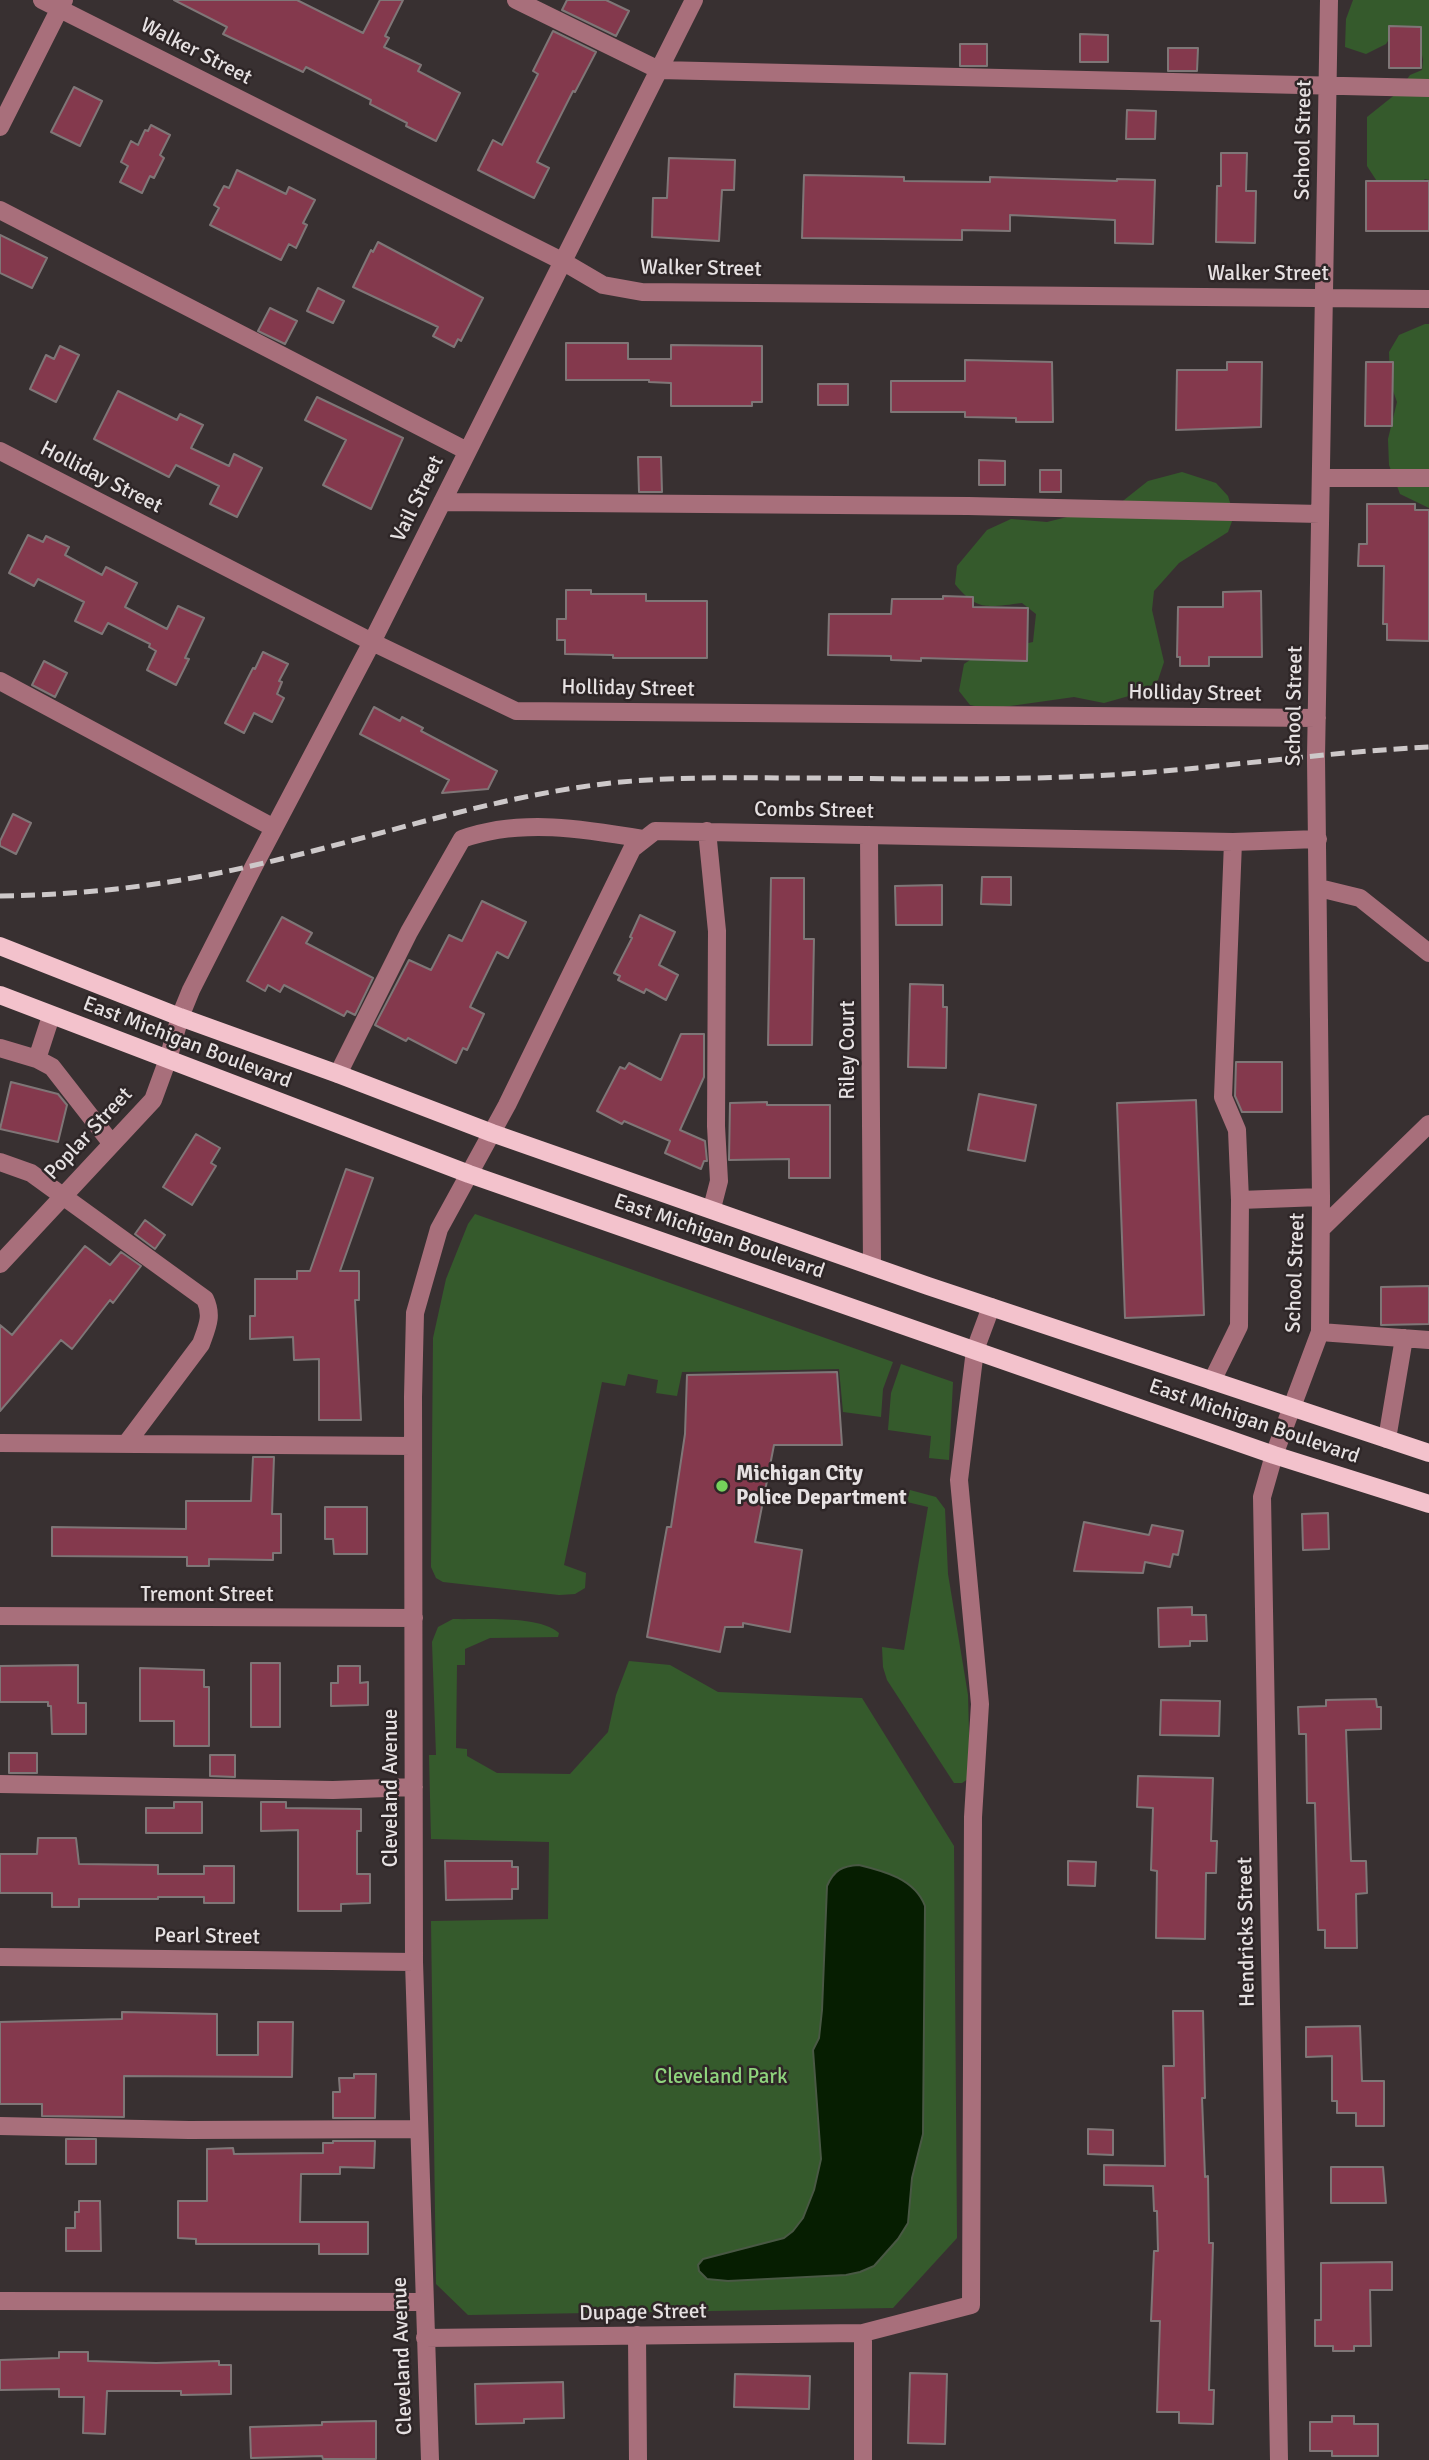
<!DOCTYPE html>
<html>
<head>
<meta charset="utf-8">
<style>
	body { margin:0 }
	canvas { display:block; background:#383031 }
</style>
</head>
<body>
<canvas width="1429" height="2460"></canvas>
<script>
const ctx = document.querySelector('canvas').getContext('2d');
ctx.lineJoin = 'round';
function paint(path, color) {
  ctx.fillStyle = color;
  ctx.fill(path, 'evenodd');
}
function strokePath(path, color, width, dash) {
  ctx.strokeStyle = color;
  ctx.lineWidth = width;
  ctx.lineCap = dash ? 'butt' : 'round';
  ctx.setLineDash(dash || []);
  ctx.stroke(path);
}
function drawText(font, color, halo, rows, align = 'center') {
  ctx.font = font + ' Signika,sans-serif';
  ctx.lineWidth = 5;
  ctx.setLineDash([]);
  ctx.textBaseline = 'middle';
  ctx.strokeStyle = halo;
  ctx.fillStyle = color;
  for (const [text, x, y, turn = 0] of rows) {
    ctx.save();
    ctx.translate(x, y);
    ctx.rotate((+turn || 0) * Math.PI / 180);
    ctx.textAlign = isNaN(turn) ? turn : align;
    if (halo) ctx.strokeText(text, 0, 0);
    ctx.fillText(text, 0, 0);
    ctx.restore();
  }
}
paint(new Path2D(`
	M 1353,0 L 1429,0 L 1429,180 L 1425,179 L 1402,197 L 1380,186 L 1367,166 L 1367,117 L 1397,93 L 1410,75 L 1422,70 L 1423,60 L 1417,30 L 1395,30 L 1386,44 L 1366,54 L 1345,47 L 1346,19 Z
	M 1425,324 L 1429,324 L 1429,508 L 1400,494 L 1389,465 L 1388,439 L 1397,402 L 1390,382 L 1389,352 L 1399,335 Z
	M 1182,472 L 1216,483 L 1228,496 L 1234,516 L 1228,532 L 1179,563 L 1154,591 L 1152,610 L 1164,662 L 1158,680 L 1143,692 L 1104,703 L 1074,697 L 989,709 L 970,705 L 959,691 L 964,664 L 979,654 L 1033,642 L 1036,614 L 1022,603 C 989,607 977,612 955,584 L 957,566 L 987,530 L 1011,519 L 1047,522 L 1119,504 L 1148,481 Z
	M 475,1214 L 893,1362 L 883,1389 L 881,1417 L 843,1412 L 839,1369 L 682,1372 L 677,1396 L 656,1393 L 658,1380 L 628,1374 L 625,1386 L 602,1382 L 564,1565 L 586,1573 L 585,1588 L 575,1594 L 559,1595 L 443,1582 L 436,1578 L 431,1567 L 433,1338 L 446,1279 L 468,1224 Z
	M 901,1364 L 953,1382 L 949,1460 L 929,1458 L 931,1436 L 888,1430 L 891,1393 Z
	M 910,1490 L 936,1497 L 945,1509 L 948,1574 L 968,1695 L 970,1770 L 968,1779 L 962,1783 L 954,1783 L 887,1680 L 883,1667 L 882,1647 L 904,1650 L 928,1507 L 907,1502 Z
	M 453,1619 C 480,1620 539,1615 559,1633 L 558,1637 L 490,1638 L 465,1649 L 465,1665 L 457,1665 L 456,1748 L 467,1749 L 467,1756 L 497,1773 L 570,1774 L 608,1732 L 616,1695 L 629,1661 L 670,1665 L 718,1692 L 862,1698 L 954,1846 L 957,2238 L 893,2308 L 468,2315 L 436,2284 L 431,1921 L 548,1919 L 549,1842 L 431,1839 L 429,1755 L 436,1755 L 432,1642 L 438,1627 Z`), '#355a2c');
const water = new Path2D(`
	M 859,1865 C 884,1871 915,1879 925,1906 L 923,2134 L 912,2178 L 908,2223 L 898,2239 L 874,2266 L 860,2272 L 846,2275 L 728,2281 L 707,2279 L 699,2271 L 698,2265 L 703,2259 L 784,2238 L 793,2231 L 803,2218 L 814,2190 L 821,2159 L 813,2050 L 819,2038 L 822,2010 L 827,1886 C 834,1870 842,1866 859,1865 Z`);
paint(water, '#061e01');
strokePath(water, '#495844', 2);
const building = new Path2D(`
	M 174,0 L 297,0 L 363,33 L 380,0 L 403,0 L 385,36 L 389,38 L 384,47 L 421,65 L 418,71 L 460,93 L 436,141 L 406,126 L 407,123 L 370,104 L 371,100 L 306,67 L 303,72 L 223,34 L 227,27 Z
	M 567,0 L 606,0 L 629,11 L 616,36 L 562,10 Z
	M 1389,26 L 1421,27 L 1421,68 L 1389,68 Z
	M 553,31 L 596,52 L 575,92 L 573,91 L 537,162 L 549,168 L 534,198 L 478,170 L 493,140 L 502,145 L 538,74 L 533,71 Z
	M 1080,34 L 1108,35 L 1108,62 L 1080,62 Z
	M 960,44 L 987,44 L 987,66 L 960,66 Z
	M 1168,48 L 1198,48 L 1197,71 L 1168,71 Z
	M 74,87 L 102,101 L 80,146 L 51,132 Z
	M 1127,110 L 1156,111 L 1155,139 L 1126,139 Z
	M 151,125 L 170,135 L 160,155 L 164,158 L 154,178 L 150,176 L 142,193 L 120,182 L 128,166 L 121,162 L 131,141 L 138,145 L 145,130 L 148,131 Z
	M 1221,153 L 1247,153 L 1246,191 L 1256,191 L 1255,243 L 1216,242 L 1217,186 L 1221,186 Z
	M 669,158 L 735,160 L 734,190 L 722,190 L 719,241 L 652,237 L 653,198 L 667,198 Z
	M 237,170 L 286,194 L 289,187 L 315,200 L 303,223 L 307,225 L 296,248 L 289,244 L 281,260 L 210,225 L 219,208 L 214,205 L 224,186 L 229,188 Z
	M 804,175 L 904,177 L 904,181 L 990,182 L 990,177 L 1117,181 L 1117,179 L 1155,180 L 1153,244 L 1115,243 L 1115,220 L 1010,215 L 1010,231 L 962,230 L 962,240 L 802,238 Z
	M 1366,181 L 1429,181 L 1429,231 L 1366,231 Z
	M 0,235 L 47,258 L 32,288 L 0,273 Z
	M 378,242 L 483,298 L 461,341 L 458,339 L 454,347 L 433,336 L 438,327 L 353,287 L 371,250 L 373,252 Z
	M 318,288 L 344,301 L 333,323 L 307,311 Z
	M 270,308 L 297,321 L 285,344 L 258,331 Z
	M 566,343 L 628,343 L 628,359 L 671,359 L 671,345 L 762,346 L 762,402 L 752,402 L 752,406 L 671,406 L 671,383 L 649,382 L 649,380 L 566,380 Z
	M 60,346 L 79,355 L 56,402 L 30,389 L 46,355 L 54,359 Z
	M 965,360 L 1052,362 L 1053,422 L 1016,422 L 1016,418 L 965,417 L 965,412 L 891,412 L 891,381 L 965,381 Z
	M 1227,362 L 1262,362 L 1261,427 L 1176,430 L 1177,370 L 1227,370 Z
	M 1366,362 L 1393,362 L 1392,426 L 1365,426 Z
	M 818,384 L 848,384 L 848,405 L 818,405 Z
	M 118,391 L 177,420 L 180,414 L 203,425 L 191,448 L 229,466 L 234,454 L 262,468 L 237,517 L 210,504 L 219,486 L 176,465 L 169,477 L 94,439 Z
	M 317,397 L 403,438 L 371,509 L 323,485 L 346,440 L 305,420 Z
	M 638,457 L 661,457 L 662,492 L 639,492 Z
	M 979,460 L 1005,461 L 1005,485 L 979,485 Z
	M 1040,470 L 1061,470 L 1061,492 L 1040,492 Z
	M 1367,504 L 1415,504 L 1415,510 L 1429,510 L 1429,641 L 1387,640 L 1387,624 L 1383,624 L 1384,566 L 1358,566 L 1359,544 L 1367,544 Z
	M 28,535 L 43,542 L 46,536 L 69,547 L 65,555 L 102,575 L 106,567 L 137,583 L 125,607 L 167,629 L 178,606 L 204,618 L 185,658 L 189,659 L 176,685 L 147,670 L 156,651 L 149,647 L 150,644 L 108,623 L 102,634 L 75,621 L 84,602 L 38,579 L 34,586 L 9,573 Z
	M 566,590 L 591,590 L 591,594 L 646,594 L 646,601 L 707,601 L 707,658 L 613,658 L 613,655 L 565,654 L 565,640 L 557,640 L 557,619 L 566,619 Z
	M 1261,591 L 1262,657 L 1209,657 L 1209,666 L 1180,666 L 1180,657 L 1177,657 L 1178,607 L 1223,607 L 1223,592 Z
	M 943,596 L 973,597 L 973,607 L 1028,608 L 1027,661 L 921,658 L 921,661 L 891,660 L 891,656 L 828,655 L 829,614 L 891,614 L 892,599 L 943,599 Z
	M 263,652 L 288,664 L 279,681 L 282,682 L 277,694 L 284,698 L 272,722 L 254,713 L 244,733 L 225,723 L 253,668 L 255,669 Z
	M 44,661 L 67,673 L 55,697 L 32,685 Z
	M 374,707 L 400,721 L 402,717 L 423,728 L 421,731 L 497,771 L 488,789 L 442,793 L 449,780 L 360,734 Z
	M 13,814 L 31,823 L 16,854 L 0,846 L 0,841 Z
	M 982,877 L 1011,877 L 1011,905 L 981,904 Z
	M 771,878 L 804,878 L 804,939 L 814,939 L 812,1045 L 768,1045 Z
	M 942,885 L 942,925 L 896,925 L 895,886 Z
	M 482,901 L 526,922 L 508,958 L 497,952 L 470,1007 L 484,1014 L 467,1050 L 463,1048 L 456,1063 L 408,1038 L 406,1041 L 375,1025 L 409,960 L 431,970 L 449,935 L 462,941 Z
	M 640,915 L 675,932 L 659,965 L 678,975 L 666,1000 L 646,989 L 644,993 L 618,980 L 620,976 L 614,973 L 632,938 L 630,937 Z
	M 282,917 L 312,933 L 306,943 L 373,978 L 355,1015 L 347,1011 L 344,1016 L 284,985 L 280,992 L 268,985 L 265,991 L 247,981 Z
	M 910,984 L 943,985 L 943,1007 L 947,1007 L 946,1068 L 908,1067 Z
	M 681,1034 L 704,1034 L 704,1077 L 680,1130 L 705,1141 L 707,1161 L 704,1161 L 701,1169 L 665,1153 L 670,1141 L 624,1121 L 622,1124 L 597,1111 L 620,1067 L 625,1069 L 629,1063 L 661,1080 Z
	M 1236,1062 L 1282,1062 L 1282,1112 L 1242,1112 L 1235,1096 Z
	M 11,1082 L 58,1094 L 67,1105 L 58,1142 L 0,1129 Z
	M 979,1094 L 1036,1105 L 1025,1161 L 968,1150 Z
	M 1196,1100 L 1204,1315 L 1125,1318 L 1117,1103 Z
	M 767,1102 L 767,1105 L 830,1105 L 830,1178 L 789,1178 L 789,1159 L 729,1160 L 730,1103 Z
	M 196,1134 L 220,1148 L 211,1163 L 216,1166 L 192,1205 L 163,1187 Z
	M 346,1169 L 373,1178 L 340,1271 L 359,1271 L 359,1300 L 355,1300 L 361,1420 L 319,1420 L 319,1359 L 294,1360 L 293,1337 L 250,1339 L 250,1316 L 255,1316 L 255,1279 L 297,1279 L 297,1271 L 310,1271 Z
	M 145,1220 L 165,1235 L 155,1249 L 135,1234 Z
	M 85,1246 L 110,1265 L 121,1252 L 141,1266 L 113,1303 L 110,1300 L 72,1349 L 61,1340 L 0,1411 L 0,1325 L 12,1335 Z
	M 1429,1286 L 1429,1324 L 1381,1325 L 1381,1287 Z
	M 837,1372 L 842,1445 L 774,1445 L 755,1542 L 802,1550 L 790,1632 L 743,1623 L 743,1627 L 725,1627 L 720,1652 L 647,1637 L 667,1527 L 671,1527 L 685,1434 L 687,1375 Z
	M 253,1457 L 274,1457 L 272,1514 L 281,1514 L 281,1553 L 273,1553 L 273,1560 L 209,1559 L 209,1566 L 187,1566 L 187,1557 L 52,1556 L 52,1527 L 186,1529 L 186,1501 L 251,1501 Z
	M 325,1507 L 367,1507 L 367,1554 L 334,1554 L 333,1539 L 325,1539 Z
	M 1328,1513 L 1329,1549 L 1303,1550 L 1302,1514 Z
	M 1084,1522 L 1149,1535 L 1152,1525 L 1183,1531 L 1178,1555 L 1173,1554 L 1170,1567 L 1145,1562 L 1143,1573 L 1074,1571 Z
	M 1192,1607 L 1192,1615 L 1206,1615 L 1207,1641 L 1190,1641 L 1190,1646 L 1159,1647 L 1158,1608 Z
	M 251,1663 L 280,1663 L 280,1727 L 251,1727 Z
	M 78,1665 L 78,1703 L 86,1703 L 86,1734 L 52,1734 L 51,1706 L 48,1706 L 48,1702 L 0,1702 L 0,1666 Z
	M 338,1666 L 360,1666 L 360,1683 L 368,1682 L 368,1705 L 331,1706 L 331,1683 L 338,1683 Z
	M 140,1668 L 204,1670 L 204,1687 L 209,1687 L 209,1746 L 174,1746 L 174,1721 L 140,1721 Z
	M 1376,1699 L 1377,1707 L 1381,1707 L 1381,1729 L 1346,1730 L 1351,1861 L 1366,1861 L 1367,1893 L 1356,1894 L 1357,1948 L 1325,1948 L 1325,1930 L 1318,1930 L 1315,1803 L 1307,1803 L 1306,1734 L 1299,1734 L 1298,1707 L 1326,1706 L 1326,1700 Z
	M 1161,1700 L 1220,1701 L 1219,1736 L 1160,1735 Z
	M 9,1753 L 37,1753 L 37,1773 L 9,1773 Z
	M 210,1755 L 235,1755 L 235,1777 L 210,1776 Z
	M 1138,1776 L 1213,1778 L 1211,1841 L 1217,1841 L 1216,1873 L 1206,1873 L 1205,1939 L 1156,1938 L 1157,1871 L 1151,1870 L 1153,1808 L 1137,1807 Z
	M 174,1802 L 202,1802 L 202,1833 L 146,1833 L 146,1808 L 174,1808 Z
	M 261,1802 L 286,1802 L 286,1808 L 361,1809 L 361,1831 L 357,1831 L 357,1874 L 370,1874 L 370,1903 L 341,1904 L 341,1911 L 298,1911 L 298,1830 L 261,1831 Z
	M 38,1838 L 76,1838 L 79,1864 L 158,1865 L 158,1874 L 204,1874 L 204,1866 L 234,1866 L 234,1903 L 204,1903 L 204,1897 L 158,1897 L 158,1899 L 79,1899 L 79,1907 L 52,1907 L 52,1893 L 0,1893 L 0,1854 L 37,1854 Z
	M 445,1861 L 512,1861 L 512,1867 L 518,1867 L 518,1889 L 512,1889 L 512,1899 L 446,1900 Z
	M 1068,1861 L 1096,1862 L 1095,1886 L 1068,1885 Z
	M 1173,2011 L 1203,2011 L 1205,2098 L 1202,2098 L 1205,2177 L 1208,2176 L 1209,2243 L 1213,2243 L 1209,2390 L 1214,2390 L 1213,2424 L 1179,2423 L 1179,2412 L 1157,2412 L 1160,2321 L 1151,2321 L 1154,2251 L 1158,2251 L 1157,2211 L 1154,2211 L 1153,2186 L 1104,2185 L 1104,2165 L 1165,2166 L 1163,2066 L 1174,2066 Z
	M 122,2012 L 217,2014 L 217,2055 L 258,2055 L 258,2022 L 293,2022 L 292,2077 L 124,2076 L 124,2117 L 42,2116 L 42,2104 L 0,2104 L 0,2022 L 122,2019 Z
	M 1360,2026 L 1362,2081 L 1384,2081 L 1384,2126 L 1356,2126 L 1356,2113 L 1337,2113 L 1337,2101 L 1332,2101 L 1332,2056 L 1306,2057 L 1306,2027 Z
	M 354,2074 L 376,2074 L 375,2118 L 333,2118 L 333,2092 L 340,2092 L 339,2078 L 354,2078 Z
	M 1088,2129 L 1113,2130 L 1113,2155 L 1088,2154 Z
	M 66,2139 L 96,2139 L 96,2164 L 66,2164 Z
	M 333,2141 L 375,2141 L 374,2168 L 340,2167 L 340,2174 L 301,2174 L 300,2222 L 368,2222 L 368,2254 L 319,2254 L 319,2244 L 196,2244 L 196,2239 L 178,2238 L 178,2201 L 207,2201 L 207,2149 L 233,2148 L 234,2154 L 323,2153 L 323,2143 L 333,2143 Z
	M 1331,2167 L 1383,2167 L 1386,2203 L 1331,2203 Z
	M 79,2201 L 100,2201 L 101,2251 L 66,2251 L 66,2228 L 75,2228 L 75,2212 L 79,2212 Z
	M 1392,2262 L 1392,2290 L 1370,2290 L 1371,2346 L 1354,2346 L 1354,2351 L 1333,2351 L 1333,2346 L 1315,2346 L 1315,2320 L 1321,2320 L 1321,2263 Z
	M 59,2352 L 88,2352 L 88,2361 L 156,2363 L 219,2361 L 219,2365 L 231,2365 L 231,2394 L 181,2395 L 181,2391 L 107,2391 L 105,2434 L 83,2433 L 84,2397 L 59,2397 L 59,2389 L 0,2390 L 0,2360 L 59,2358 Z
	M 910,2373 L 947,2374 L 945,2444 L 908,2443 Z
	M 735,2374 L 810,2376 L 809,2409 L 734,2407 Z
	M 563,2382 L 564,2418 L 524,2419 L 524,2423 L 476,2424 L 475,2384 Z
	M 1332,2416 L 1354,2416 L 1354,2424 L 1378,2424 L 1378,2456 L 1332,2456 L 1332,2451 L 1310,2451 L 1310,2422 L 1332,2422 Z
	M 376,2421 L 376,2459 L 323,2459 L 322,2456 L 251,2458 L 250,2427 L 322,2425 L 322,2422 Z`);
paint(building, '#84394d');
strokePath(building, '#7f7677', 2);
strokePath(new Path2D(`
	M 42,0 L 562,261 L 603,285 L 642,292 L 1429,299
	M 516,0 L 659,70 L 1429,88
	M 0,127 L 64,0
	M 0,210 L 467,451
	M 0,451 L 372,642 L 516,711 L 1317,718
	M 1321,478 L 1429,478
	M 442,502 L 968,506 L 1320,514
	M 0,681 L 274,828
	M 707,831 L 717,931 L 716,1126 L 719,1181 L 712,1208
	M 869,835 L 872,1266
	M 1319,888 L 1360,898 L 1429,953
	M 51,1016 L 37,1059 L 52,1067 L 112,1144
	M 0,1048 L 37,1059
	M 338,1074 L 409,932 L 462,839 C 520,818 585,829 644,839
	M 0,1162 L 31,1173 L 205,1299 C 213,1316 207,1327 201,1344 L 126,1444
	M 1240,1200 L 1321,1197
	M 1321,1229 L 1429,1124
	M 0,1264 L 153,1100 L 168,1059 L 180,1017 L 191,990 L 254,866 L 372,642 L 694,0
	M 1320,1332 L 1429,1340
	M 1212,1381 L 1239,1326 L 1240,1200 L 1237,1130 L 1223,1097 L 1233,842
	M 1387,1439 L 1404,1338
	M 0,1443 L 413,1446
	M 0,1616 L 414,1618
	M 0,1784 L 333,1790 L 414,1787
	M 0,1957 L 414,1962
	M 0,2126 L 189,2130 L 419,2129
	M 0,2301 L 424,2302
	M 863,2333 L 863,2460
	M 637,2335 L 638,2460
	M 425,2338 L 863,2333 L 971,2305 L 973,1817 L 980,1704 L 959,1480 L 975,1350 L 991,1307
	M 430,2460 L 414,1962 L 413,1397 L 415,1313 L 439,1229 L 507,1105 L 632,849 L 655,831 L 1233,842 L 1318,839
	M 1279,2460 L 1262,1497 L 1274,1455 L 1320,1332 L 1321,1197 L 1316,757 L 1329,0`), '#a86f7b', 18);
strokePath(new Path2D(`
	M 0,946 L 180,1017 L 338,1074 L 492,1133 L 928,1286 L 1429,1453
	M 0,995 L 469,1174 L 1274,1455 L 1429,1504`), '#f3c2cc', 18);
strokePath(new Path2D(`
	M 0,896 C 85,895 169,885 251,866 C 372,839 488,797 611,783 C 679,776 746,778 814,778 C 899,779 983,780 1068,777 C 1189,773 1308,753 1429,747`), '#cdc8c9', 5, [14, 7]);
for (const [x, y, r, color] of [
	[722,1486,7,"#75d25b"]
]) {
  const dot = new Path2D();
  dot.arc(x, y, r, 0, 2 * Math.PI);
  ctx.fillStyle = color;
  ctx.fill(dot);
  strokePath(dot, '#2e2627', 2.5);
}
drawText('21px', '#e6e1e2', '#2e2627', [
	["Walker Street",196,52,27],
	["School Street",1304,140,-89],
	["Walker Street",701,269,1],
	["Walker Street",1268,274],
	["Holliday Street",101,478,27],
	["Vail Street",418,499,-64],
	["Holliday Street",628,689,1],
	["Holliday Street",1195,694,1],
	["School Street",1295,706,-89],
	["Combs Street",814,811,1],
	["East Michigan Boulevard",187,1043,21],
	["Riley Court",848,1050,-90],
	["Poplar Street",89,1134,-47],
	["East Michigan Boulevard",719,1237,19],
	["School Street",1296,1273,-88],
	["East Michigan Boulevard",1254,1422,19],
	["Tremont Street",207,1595],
	["Cleveland Avenue",391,1788,-90],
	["Hendricks Street",1247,1932,-91],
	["Pearl Street",207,1937,1],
	["Dupage Street",643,2313,-1],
	["Cleveland Avenue",403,2356,-92]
]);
drawText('bold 21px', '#e6e1e2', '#2e2627', [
	["Michigan City",736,1474],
	["Police Department",736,1498]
], 'left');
drawText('21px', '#8fd47d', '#2e2627', [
	["Cleveland Park",721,2077]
]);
</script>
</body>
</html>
